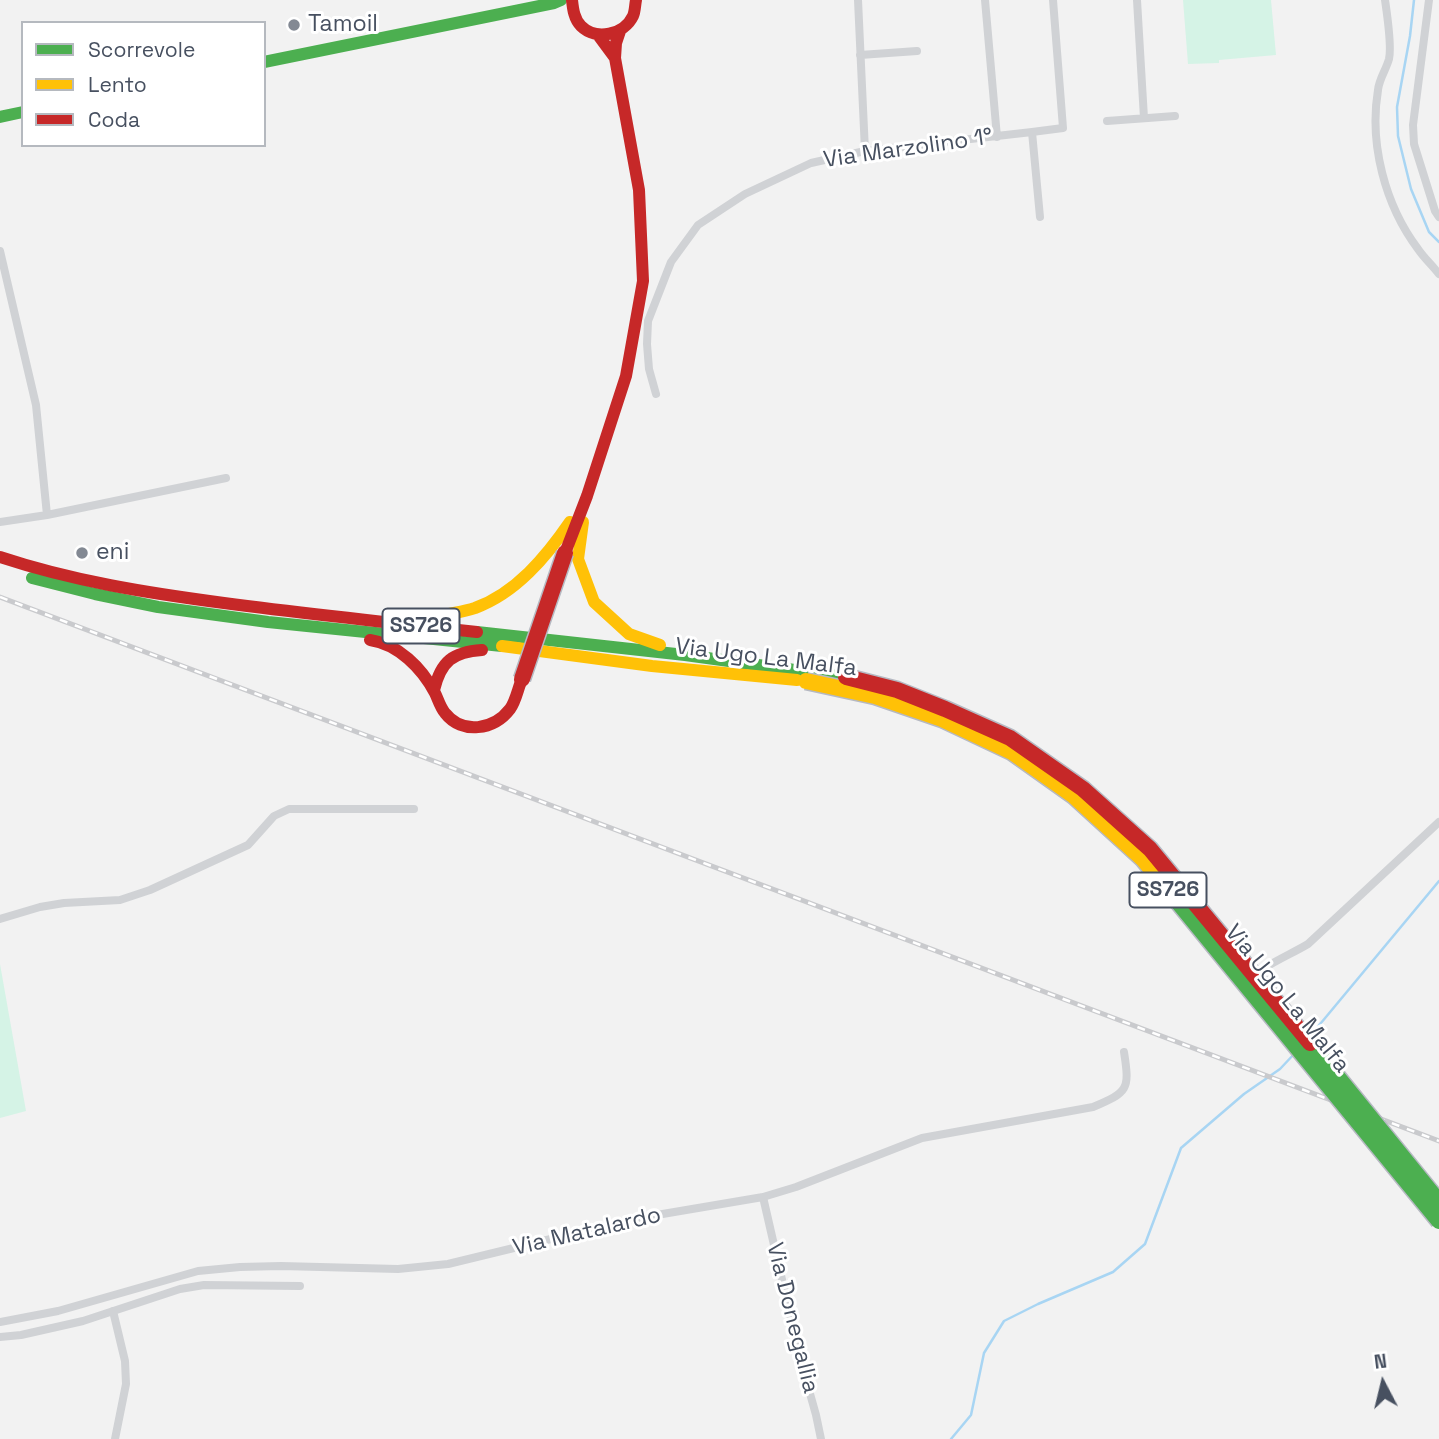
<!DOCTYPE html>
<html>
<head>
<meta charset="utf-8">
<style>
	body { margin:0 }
	#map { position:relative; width:1439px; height:1439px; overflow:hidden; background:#f2f2f2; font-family:"Space Grotesk",sans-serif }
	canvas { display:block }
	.legend { position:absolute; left:21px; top:21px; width:245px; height:126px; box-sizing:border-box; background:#fff; border:2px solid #b5b9bf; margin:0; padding:9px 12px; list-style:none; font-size:21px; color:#475060 }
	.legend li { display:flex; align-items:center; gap:14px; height:35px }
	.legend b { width:35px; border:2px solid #b5b9bf }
	.north { position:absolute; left:1348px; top:1348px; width:70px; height:70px; -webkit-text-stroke:5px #fff; paint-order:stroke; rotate:353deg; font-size:19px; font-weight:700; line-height:28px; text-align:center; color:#475060 }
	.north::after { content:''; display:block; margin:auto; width:24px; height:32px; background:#475060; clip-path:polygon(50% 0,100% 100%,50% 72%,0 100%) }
</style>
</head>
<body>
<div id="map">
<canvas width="1439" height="1439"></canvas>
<ul class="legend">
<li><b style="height:9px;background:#4caf50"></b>Scorrevole</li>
<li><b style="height:9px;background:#ffc107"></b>Lento</li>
<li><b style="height:9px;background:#c62828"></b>Coda</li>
</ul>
<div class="north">N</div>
</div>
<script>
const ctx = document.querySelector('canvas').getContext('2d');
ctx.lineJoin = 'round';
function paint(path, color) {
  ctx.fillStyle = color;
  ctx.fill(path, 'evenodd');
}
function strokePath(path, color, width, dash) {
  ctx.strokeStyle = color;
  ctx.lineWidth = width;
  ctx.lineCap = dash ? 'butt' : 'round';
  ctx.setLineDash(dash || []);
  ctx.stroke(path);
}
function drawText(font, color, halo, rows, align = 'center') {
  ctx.font = font + ' "Space Grotesk",sans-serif';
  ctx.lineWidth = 6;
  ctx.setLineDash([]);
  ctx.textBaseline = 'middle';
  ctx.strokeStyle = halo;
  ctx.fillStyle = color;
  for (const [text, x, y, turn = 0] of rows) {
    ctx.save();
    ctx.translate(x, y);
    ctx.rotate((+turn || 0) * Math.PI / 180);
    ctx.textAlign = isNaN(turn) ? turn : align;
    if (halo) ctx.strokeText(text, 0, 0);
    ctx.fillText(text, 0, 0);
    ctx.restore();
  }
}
paint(new Path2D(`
	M 1183,0 L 1271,0 L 1276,55 L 1219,60 L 1219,63 L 1188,64 Z
	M 0,964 L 26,1111 L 0,1118 Z`), '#d5f3e6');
strokePath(new Path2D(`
	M 1414,0 L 1410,36 L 1397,107 L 1398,136 L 1411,189 L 1429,232 L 1439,242
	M 1311,1035 L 1439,881
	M 951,1439 L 971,1415 L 984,1353 L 1004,1321 L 1038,1304 L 1113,1272 L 1145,1244 L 1181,1148 L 1244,1094 L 1280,1069 L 1295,1053`), '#a8d5f3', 2.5);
strokePath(new Path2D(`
	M 858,0 L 865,151
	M 985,0 L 997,137
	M 1137,0 L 1144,118
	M 1385,0 C 1387,14 1392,46 1389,59 C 1386,70 1379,79 1378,90 C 1369,144 1385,205 1418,249 C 1424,258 1432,265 1439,274
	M 1429,0 L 1413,125 L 1414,144 L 1435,211 L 1439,217
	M 860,55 L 917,51
	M 1107,121 L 1175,116
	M 1032,132 L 1040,217
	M 0,251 L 36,405 L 47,515
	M 656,394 L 649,369 L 647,344 L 648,321 L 671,262 L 698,225 L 745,194 L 811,163 L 865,151 L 1032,132 L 1063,128 L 1053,0
	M 0,522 L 47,515 L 226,478
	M 0,919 L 40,907 L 64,903 L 120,900 L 150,890 L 248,845 L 274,816 L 289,809 L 414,809
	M 1263,969 C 1278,959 1293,953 1308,944 L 1439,822
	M 763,1197 L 800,1358 L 816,1415 L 821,1439
	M 113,1311 L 125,1361 L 126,1384 L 115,1439
	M 0,1322 L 58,1311 L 198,1271 L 240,1267 L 281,1266 L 398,1269 L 448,1264 L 633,1219 L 763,1197 L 796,1187 L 922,1138 L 1093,1107 C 1128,1092 1130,1090 1124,1052
	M 0,1337 L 21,1335 L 83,1321 L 180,1289 L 204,1285 L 300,1286`), '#d0d2d5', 8);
strokePath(new Path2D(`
	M 264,62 L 554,3 L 561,0
	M 0,117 L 23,112
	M 32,578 L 95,594 L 158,607 L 268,622 L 502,646
	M 477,632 L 685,655 L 846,677`), '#4caf50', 12);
strokePath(new Path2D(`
	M 583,522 L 578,559 L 594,602 L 629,634 L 660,645
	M 416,619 C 436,616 456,614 475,608 C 516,593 546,557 570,522
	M 502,646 L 652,666 L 797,680`), '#ffc107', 12);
strokePath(new Path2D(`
	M 572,0 C 573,9 574,19 581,26 C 596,41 624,35 633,16 C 635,12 635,5 636,0
	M 598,35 L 615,58
	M 565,553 L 587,496 L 626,376 L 643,281 L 639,190 L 615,58 L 616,43 L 620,31
	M 0,557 C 72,581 148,593 224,603 C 308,614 392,623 477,632
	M 370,640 C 398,644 422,668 435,693 C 438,699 440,707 445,713 C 462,735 494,730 510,709 C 516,701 518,688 522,679
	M 434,690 C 441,661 453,652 482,650`), '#c62828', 12);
const rail = new Path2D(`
	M 0,597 L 1439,1141`);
strokePath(rail, '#c9cacd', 5);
strokePath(rail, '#fff', 2.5, [8]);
const fastBridge = new Path2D(`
	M 1173,896 L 1439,1221
	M 1310,1043 L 1439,1202`);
const slowBridge = new Path2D(`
	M 806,681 L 875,696 L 942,719 L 1012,752 L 1074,796 L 1143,859 L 1173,896`);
const jamBridge = new Path2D(`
	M 846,677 L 897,690 L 945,709 L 1010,738 L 1083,789 L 1150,849 L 1310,1043
	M 522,679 L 565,553`);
strokePath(fastBridge, '#b6b9c2', 19, []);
strokePath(slowBridge, '#b6b9c2', 19, []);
strokePath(jamBridge, '#b6b9c2', 19, []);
strokePath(fastBridge, '#4caf50', 16);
strokePath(slowBridge, '#ffc107', 16);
strokePath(jamBridge, '#c62828', 16);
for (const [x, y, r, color] of [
	[294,25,7,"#838993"],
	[82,553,7,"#838993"]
]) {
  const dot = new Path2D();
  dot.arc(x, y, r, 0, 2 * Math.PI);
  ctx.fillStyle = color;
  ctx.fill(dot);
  strokePath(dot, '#fff', 2.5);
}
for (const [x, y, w] of [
	[421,626,77],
	[1168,890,77]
]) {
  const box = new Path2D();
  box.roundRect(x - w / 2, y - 17.5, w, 35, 5);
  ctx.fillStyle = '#fff';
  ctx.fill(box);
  strokePath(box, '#475060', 2);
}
drawText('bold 21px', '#475060', null, [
	["SS726",421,626],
	["SS726",1168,890]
]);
drawText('23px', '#475060', '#fff', [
	["Tamoil",308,25],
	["eni",96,553]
], 'left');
drawText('23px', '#475060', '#fff', [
	["Via Marzolino 1°",908,149,-8],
	["Via Ugo La Malfa",766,658,7],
	["Via Ugo La Malfa",1287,999,51],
	["Via Matalardo",587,1232,-13],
	["Via Donegallia",792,1318,76]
]);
</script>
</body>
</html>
